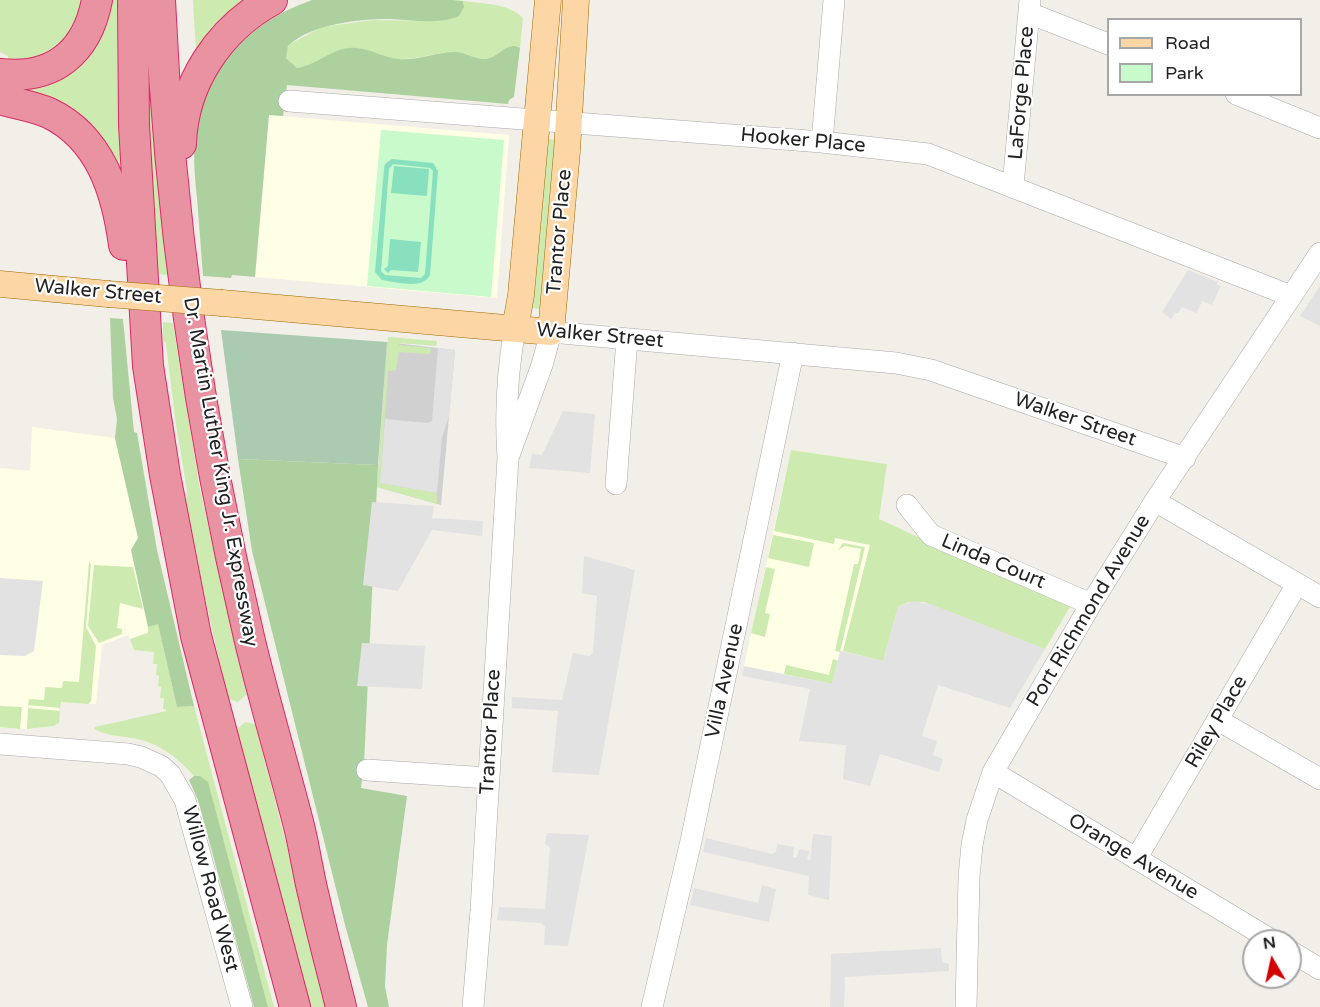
<!DOCTYPE html>
<html>
<head>
<meta charset="utf-8">
<style>
	body { margin:0 }
	#map { position:relative; width:1320px; height:1007px; overflow:hidden; background:#f2efe9; font-family:"Varela Round",sans-serif }
	canvas { display:block }
	.legend { position:absolute; left:1107px; top:18px; width:195px; height:78px; box-sizing:border-box; background:#fff; border:2px solid #a7a7a7; margin:0; padding:8px 10px; list-style:none; font-size:18px; color:#222 }
	.legend li { display:flex; align-items:center; gap:12px; height:30px }
	.legend b { width:30px; border:2px solid #a7a7a7 }
	.north { position:absolute; left:1242px; top:929px; width:60px; height:60px; box-sizing:border-box; background:#fff; border:2px solid #a7a7a7; border-radius:50%; rotate:351deg; font-size:16px; font-weight:700; line-height:24px; text-align:center; color:#222 }
	.north::after { content:''; display:block; margin:auto; width:21px; height:27px; background:#d40000; clip-path:polygon(50% 0,100% 100%,50% 72%,0 100%) }
</style>
</head>
<body>
<div id="map">
<canvas width="1320" height="1007"></canvas>
<ul class="legend">
<li><b style="height:8px;background:#fcd6a4"></b>Road</li>
<li><b style="height:16px;background:#c8facc"></b>Park</li>
</ul>
<div class="north">N</div>
</div>
<script>
const ctx = document.querySelector('canvas').getContext('2d');
ctx.lineJoin = 'round';
function paint(path, color) {
  ctx.fillStyle = color;
  ctx.fill(path, 'evenodd');
}
function strokePath(path, color, width, dash) {
  ctx.strokeStyle = color;
  ctx.lineWidth = width;
  ctx.lineCap = dash ? 'butt' : 'round';
  ctx.setLineDash(dash || []);
  ctx.stroke(path);
}
function drawText(font, color, halo, rows, align = 'center') {
  ctx.font = font + ' "Varela Round",sans-serif';
  ctx.lineWidth = 4.5;
  ctx.setLineDash([]);
  ctx.textBaseline = 'middle';
  ctx.strokeStyle = halo;
  ctx.fillStyle = color;
  for (const [text, x, y, turn = 0] of rows) {
    ctx.save();
    ctx.translate(x, y);
    ctx.rotate((+turn || 0) * Math.PI / 180);
    ctx.textAlign = isNaN(turn) ? turn : align;
    if (halo) ctx.strokeText(text, 0, 0);
    ctx.fillText(text, 0, 0);
    ctx.restore();
  }
}
paint(new Path2D(`
	M 269,115 L 509,135 L 497,298 L 255,277 Z
	M 32,427 L 115,438 L 158,623 L 149,632 L 130,639 L 128,635 L 102,645 L 96,704 L 60,702 L 57,725 L 27,729 L 0,727 L 0,468 L 30,471 Z
	M 791,450 L 887,464 L 870,545 L 843,651 L 841,651 L 832,684 L 744,666 Z`), '#ffffe5');
paint(new Path2D(`
	M 387,342 L 455,350 L 441,505 L 377,487 Z`), '#d0d0d0');
paint(new Path2D(`
	M 0,0 L 86,0 C 78,25 61,54 33,61 C 24,64 10,61 0,60 L 0,57 L 8,60 L 8,56 L 0,52 Z
	M 106,0 L 118,0 L 120,168 L 115,169 L 7,84 L 21,85 Z
	M 193,0 L 258,0 L 196,51 Z
	M 463,1 C 483,4 509,3 523,18 L 520,48 C 506,40 500,58 484,59 C 475,59 466,53 457,52 C 438,51 418,60 398,59 C 382,58 369,48 353,48 C 332,49 317,65 297,68 L 286,58 L 285,51 L 290,44 L 322,27 L 373,20 L 439,21 L 464,7 Z
	M 152,97 L 168,275 L 156,274 L 146,98 Z
	M 545,139 L 558,140 L 545,309 L 530,308 Z
	M 163,322 L 173,323 L 199,484 L 247,694 L 238,702 L 228,699 L 201,580 L 186,501 L 187,491 L 175,418 L 166,344 L 163,340 Z
	M 388,337 L 437,341 L 436,346 L 398,343 L 399,345 L 430,348 L 431,352 L 428,354 L 399,352 L 396,370 L 388,371 L 380,483 L 437,493 L 437,504 L 377,487 Z
	M 791,450 L 887,464 L 879,519 L 1070,607 L 1045,649 L 924,602 L 908,602 L 898,607 L 883,661 L 843,651 L 870,545 L 835,538 L 834,544 L 774,531 Z
	M 773,535 L 814,543 L 809,567 L 768,558 Z
	M 843,543 L 865,547 L 840,652 L 835,651 L 854,564 L 858,564 L 861,549 L 845,546 L 838,550 Z
	M 89,562 L 91,564 L 86,627 L 96,646 L 91,701 L 88,704 L 61,702 L 60,708 L 28,705 L 29,699 L 44,700 L 45,687 L 62,688 L 63,681 L 79,682 Z
	M 94,565 L 133,567 L 143,609 L 120,603 L 117,628 L 122,629 L 122,634 L 99,643 L 88,626 Z
	M 766,567 L 775,569 L 765,613 L 770,614 L 765,637 L 751,633 Z
	M 158,623 L 177,707 L 194,706 L 274,1007 L 268,1007 L 239,903 L 200,776 L 194,776 C 176,756 158,742 131,738 C 118,736 105,735 94,729 L 95,727 L 166,711 L 166,709 L 163,709 L 164,698 L 160,698 L 161,687 L 158,686 L 159,676 L 156,675 L 157,664 L 153,664 L 154,652 L 134,650 L 130,639 L 148,633 L 148,627 Z
	M 833,659 L 838,661 L 832,684 L 784,674 L 786,665 L 829,675 Z
	M 0,706 L 22,707 L 20,729 L 0,727 Z
	M 28,708 L 60,711 L 59,723 L 54,726 L 27,729 Z
	M 245,722 L 255,724 L 329,1007 L 310,1007 L 236,730 Z`), '#cdebb0');
paint(new Path2D(`
	M 312,0 L 452,0 L 463,1 L 464,7 L 459,16 C 437,25 412,20 389,19 C 358,19 311,24 288,46 L 286,58 L 297,68 C 316,65 330,50 349,48 C 366,46 381,57 398,59 C 418,61 438,51 457,52 C 466,53 475,59 484,59 C 500,58 506,40 520,48 L 514,97 L 509,100 L 508,104 L 287,85 L 283,116 L 269,115 L 255,277 L 232,275 L 231,278 L 203,276 C 201,250 199,224 197,198 C 195,179 193,159 195,139 C 203,70 248,22 312,0 Z
	M 110,318 L 123,319 L 134,432 L 137,433 L 157,550 L 194,706 L 177,707 L 158,624 L 148,627 L 131,550 L 138,538 L 115,438 L 117,419 L 113,398 Z
	M 238,459 L 378,465 L 364,765 L 361,788 L 407,796 L 387,945 L 385,986 L 389,1007 L 368,1007 L 345,925 L 252,551 Z
	M 194,776 L 200,776 L 208,782 L 268,1007 L 254,1007 L 198,800 L 189,780 Z`), '#add19e');
paint(new Path2D(`
	M 221,330 L 387,342 L 378,465 L 238,459 Z`), '#aacbaf');
paint(new Path2D(`
	M 381,130 L 504,140 L 491,297 L 367,286 Z`), '#c8facc');
paint(new Path2D(`
	M 392,159 L 433,163 L 438,171 L 430,275 C 423,290 396,282 382,280 L 375,272 L 384,169 L 385,164 ZM 393,164 L 430,168 L 433,171 L 425,274 L 421,278 L 385,275 L 381,271 L 389,169 Z
	M 394,166 L 429,169 L 427,196 L 391,193 Z
	M 390,239 L 421,242 L 418,272 L 391,270 L 388,273 L 384,269 L 388,266 Z`), '#88e0be');
paint(new Path2D(`
	M 1188,270 L 1218,282 L 1217,285 L 1221,286 L 1212,305 L 1202,301 L 1197,313 L 1182,307 L 1178,313 L 1175,313 L 1171,319 L 1162,312 Z
	M 1320,286 L 1320,326 L 1300,316 Z
	M 438,348 L 455,350 L 449,416 L 442,437 L 437,493 L 380,483 L 385,419 L 428,423 L 432,421 Z
	M 563,411 L 595,414 L 590,473 L 529,468 L 532,454 L 542,455 Z
	M 372,502 L 434,506 L 432,518 L 483,521 L 482,536 L 432,530 L 398,591 L 363,585 Z
	M 584,556 L 635,570 L 599,775 L 552,772 L 558,711 L 512,708 L 512,697 L 562,700 L 573,653 L 589,656 L 593,653 L 597,596 L 582,593 Z
	M 0,578 L 43,581 L 34,651 L 25,656 L 0,655 Z
	M 913,601 L 933,605 L 1045,649 L 1010,708 L 938,685 L 922,736 L 937,741 L 933,755 L 943,759 L 939,772 L 880,754 L 870,786 L 843,779 L 846,745 L 799,741 L 810,689 L 742,676 L 744,666 L 832,684 L 840,651 L 883,661 L 898,607 Z
	M 362,643 L 425,646 L 422,689 L 357,686 Z
	M 547,833 L 589,835 L 568,946 L 544,945 L 545,927 L 541,923 L 497,920 L 499,907 L 545,909 L 550,848 L 545,844 Z
	M 813,834 L 832,836 L 829,900 L 808,895 L 809,876 L 703,852 L 706,838 L 772,854 L 776,852 L 777,844 L 794,847 L 793,857 L 795,858 L 797,857 L 799,849 L 810,851 L 807,859 L 810,861 Z
	M 762,885 L 776,889 L 769,922 L 690,905 L 694,888 L 758,903 Z
	M 941,948 L 942,962 L 949,964 L 949,971 L 845,977 L 844,1007 L 830,1007 L 831,954 Z`), '#e2e2e2');
const minor = new Path2D(`
	M 1029,13 L 1108,44
	M 1236,94 L 1320,128
	M 289,101 L 822,142 L 928,154 L 1291,296
	M 822,142 L 834,0
	M 1013,186 L 1030,0
	M 508,458 L 542,365 L 551,332 L 896,363 L 931,370 L 1185,458
	M 616,484 L 627,339
	M 1155,501 L 1320,597
	M 907,505 L 931,535 L 1091,604
	M 1218,720 L 1320,779
	M 0,744 L 128,754 L 141,757 L 161,766 L 170,774 L 185,800 L 242,1007
	M 367,770 L 488,778
	M 993,772 L 1273,941
	M 1136,859 L 1297,584
	M 1290,951 L 1320,969
	M 473,1007 L 481,910 L 508,458 C 505,414 507,372 515,329
	M 652,1007 L 691,841 L 793,353
	M 966,1007 L 969,877 L 972,845 L 977,820 L 993,772 L 1091,604 L 1155,501 L 1320,253`);
const major = new Path2D(`
	M 0,284 L 108,294
	M 222,303 L 551,332 L 567,151 L 576,0
	M 515,329 L 521,295 L 548,0`);
const highway = new Path2D(`
	M 133,0 L 134,125 L 148,366 L 165,475 L 196,636 L 295,1007
	M 160,0 C 169,213 200,430 249,637 C 264,701 283,763 299,826 C 305,850 308,874 314,897 C 322,934 332,970 341,1007
	M 0,74 C 54,80 87,52 97,0
	M 0,99 C 16,104 33,106 49,113 C 101,138 117,193 124,245
	M 181,144 C 183,83 219,29 272,0`);
strokePath(minor, '#a9a9a9', 22);
strokePath(major, '#a06b00', 27);
strokePath(highway, '#dc2a67', 32);
strokePath(minor, '#fff', 21);
strokePath(major, '#fcd6a4', 26);
strokePath(highway, '#e892a2', 30);
const majorBridge = new Path2D(`
	M 108,294 L 222,303`);
strokePath(majorBridge, '#a06b00', 27, []);
strokePath(majorBridge, '#fcd6a4', 26);
drawText('20px', '#222', '#fff', [
	["LaForge Place",1022,93,-85],
	["Hooker Place",803,141,5],
	["Trantor Place",560,232,-85],
	["Walker Street",98,292,5],
	["Walker Street",600,336,5],
	["Walker Street",1075,420,19],
	["Dr. Martin Luther King Jr. Expressway",220,472,80],
	["Linda Court",993,562,23],
	["Port Richmond Avenue",1089,611,-59],
	["Villa Avenue",725,681,-78],
	["Riley Place",1217,722,-60],
	["Trantor Place",491,732,-87],
	["Orange Avenue",1133,857,31],
	["Willow Road West",210,889,75]
]);
</script>
</body>
</html>
